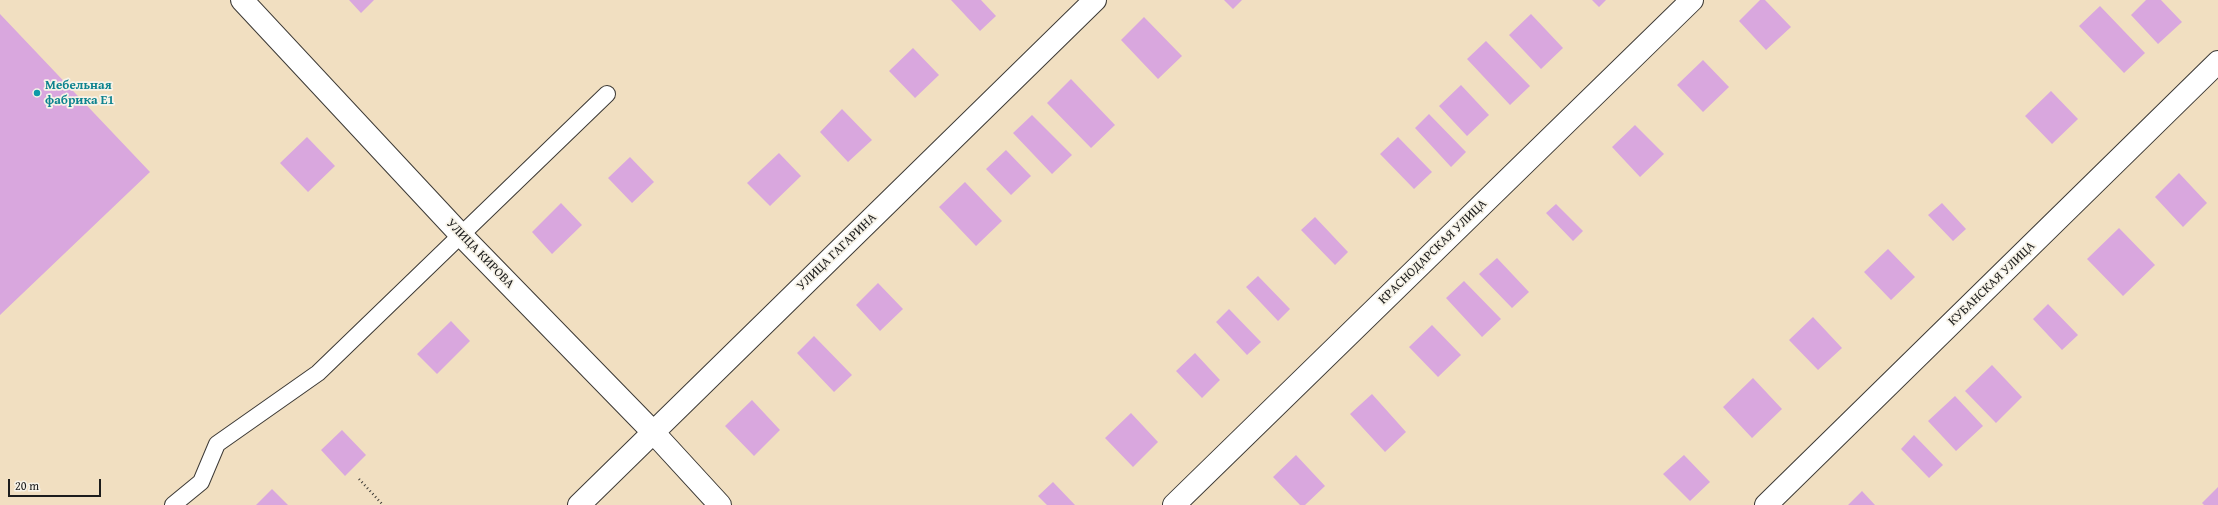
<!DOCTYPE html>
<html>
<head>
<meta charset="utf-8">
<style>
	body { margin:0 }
	#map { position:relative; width:2218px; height:505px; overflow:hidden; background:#f1dfc1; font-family:"Gentium Book Plus",serif }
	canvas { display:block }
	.scale { position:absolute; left:8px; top:479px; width:93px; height:18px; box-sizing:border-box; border:2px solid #1c1c1c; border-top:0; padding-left:5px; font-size:12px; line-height:14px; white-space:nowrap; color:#1c1c1c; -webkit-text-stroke:3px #f7f3e8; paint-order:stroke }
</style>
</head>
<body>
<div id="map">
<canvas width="2218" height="505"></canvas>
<div class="scale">20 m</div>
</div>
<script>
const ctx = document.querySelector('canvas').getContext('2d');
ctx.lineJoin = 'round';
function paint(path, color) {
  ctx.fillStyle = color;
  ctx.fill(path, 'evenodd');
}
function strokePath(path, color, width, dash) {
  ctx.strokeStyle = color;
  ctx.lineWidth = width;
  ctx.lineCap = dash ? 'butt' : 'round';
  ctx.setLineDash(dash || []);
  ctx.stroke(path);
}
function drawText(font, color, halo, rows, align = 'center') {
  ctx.font = font + ' "Gentium Book Plus",serif';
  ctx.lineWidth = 3.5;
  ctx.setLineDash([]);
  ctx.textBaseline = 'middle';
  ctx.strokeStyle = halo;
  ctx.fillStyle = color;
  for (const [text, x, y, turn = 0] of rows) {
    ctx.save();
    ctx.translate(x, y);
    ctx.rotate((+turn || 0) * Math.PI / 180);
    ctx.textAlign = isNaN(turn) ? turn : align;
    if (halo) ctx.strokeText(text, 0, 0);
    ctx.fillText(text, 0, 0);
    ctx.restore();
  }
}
paint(new Path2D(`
	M 349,0 L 374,0 L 361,13 Z
	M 951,0 L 981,0 L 996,16 L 980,31 Z
	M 1224,0 L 1242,0 L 1233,9 Z
	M 1592,0 L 1606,0 L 1599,7 Z
	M 1760,0 L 1765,0 L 1791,27 L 1766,50 L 1739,21 Z
	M 2146,0 L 2161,0 L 2182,22 L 2158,44 L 2131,15 Z
	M 2100,6 L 2145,53 L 2124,73 L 2079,26 Z
	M 0,14 L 150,172 L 0,315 Z
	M 1531,14 L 1563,48 L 1541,69 L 1509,35 Z
	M 1144,17 L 1182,56 L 1158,79 L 1121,40 Z
	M 1486,41 L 1530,86 L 1510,105 L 1467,59 Z
	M 913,48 L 939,75 L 915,98 L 889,71 Z
	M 1703,60 L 1729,87 L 1703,112 L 1677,85 Z
	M 1071,79 L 1115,125 L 1091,148 L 1047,103 Z
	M 1461,85 L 1489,115 L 1467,136 L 1439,106 Z
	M 2051,91 L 2078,119 L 2052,144 L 2025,116 Z
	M 842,109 L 872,140 L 848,162 L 820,132 Z
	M 1429,114 L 1466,152 L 1451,167 L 1415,128 Z
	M 1032,115 L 1072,155 L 1052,174 L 1013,133 Z
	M 1635,125 L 1664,154 L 1640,177 L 1612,147 Z
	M 307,137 L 335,166 L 308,192 L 280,163 Z
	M 1398,137 L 1432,172 L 1414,189 L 1380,154 Z
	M 1006,150 L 1031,176 L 1011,195 L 986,169 Z
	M 779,153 L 801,176 L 770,206 L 747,183 Z
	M 630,157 L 654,182 L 632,203 L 608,178 Z
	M 2179,173 L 2207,203 L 2183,227 L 2155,197 Z
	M 965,182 L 1002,221 L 976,246 L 939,207 Z
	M 561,203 L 582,225 L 552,254 L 532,232 Z
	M 1942,203 L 1966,229 L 1953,241 L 1928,215 Z
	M 1556,204 L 1583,231 L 1573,241 L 1546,213 Z
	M 1315,217 L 1348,252 L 1335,265 L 1301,230 Z
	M 2119,228 L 2155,265 L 2123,296 L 2087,259 Z
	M 1888,249 L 1915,277 L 1891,300 L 1864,272 Z
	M 1497,258 L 1529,292 L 1512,308 L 1479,274 Z
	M 1258,276 L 1290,309 L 1278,321 L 1246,287 Z
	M 1464,281 L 1501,319 L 1482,337 L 1446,298 Z
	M 878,283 L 903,309 L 880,331 L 856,305 Z
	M 2048,304 L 2078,335 L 2062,350 L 2033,319 Z
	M 1229,309 L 1261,342 L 1247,355 L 1216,322 Z
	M 1813,317 L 1842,348 L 1818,370 L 1789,340 Z
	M 451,321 L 470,341 L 437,374 L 417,354 Z
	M 1432,325 L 1461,355 L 1438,377 L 1409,347 Z
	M 814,336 L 852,375 L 834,392 L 797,353 Z
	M 1195,353 L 1220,380 L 1202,398 L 1176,371 Z
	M 1992,365 L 2022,397 L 1996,423 L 1965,391 Z
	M 1753,378 L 1782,409 L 1752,438 L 1723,407 Z
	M 1372,394 L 1406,432 L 1385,452 L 1350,414 Z
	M 1955,396 L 1983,426 L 1956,451 L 1928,421 Z
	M 752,400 L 780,430 L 754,456 L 725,426 Z
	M 1131,413 L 1158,442 L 1133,467 L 1105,438 Z
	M 342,430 L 366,455 L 345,476 L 321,450 Z
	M 1914,435 L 1943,465 L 1929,478 L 1901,449 Z
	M 1296,455 L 1325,486 L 1305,505 L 1300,505 L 1273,477 Z
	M 1684,455 L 1710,482 L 1690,501 L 1663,474 Z
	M 1053,482 L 1075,505 L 1047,505 L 1038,496 Z
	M 2218,487 L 2218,505 L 2204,505 L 2202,503 Z
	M 272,489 L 288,505 L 256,505 Z
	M 1862,491 L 1875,505 L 1848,505 Z`), '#d9a7de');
const service = new Path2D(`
	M 173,505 L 201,482 L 217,444 L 318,373 L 607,94`);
const minor = new Path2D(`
	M 242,0 L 461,235 L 653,432
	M 579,505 L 1095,0
	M 1174,505 L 1692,0
	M 1766,505 L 2218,62`);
const tertiary = new Path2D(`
	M 653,432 L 720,505`);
strokePath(service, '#3c3935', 18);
strokePath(minor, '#3c3935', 24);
strokePath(tertiary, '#3c3935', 24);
strokePath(new Path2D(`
	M 359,479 L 383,505`), '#3c3935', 2.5, [1, 3]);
strokePath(service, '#fff', 16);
strokePath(minor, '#fff', 22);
strokePath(tertiary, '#fff', 22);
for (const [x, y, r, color] of [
	[37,93,4,"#0f9aa8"]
]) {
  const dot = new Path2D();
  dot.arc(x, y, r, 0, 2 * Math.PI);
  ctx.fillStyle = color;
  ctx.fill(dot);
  strokePath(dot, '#f7f3e8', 1.5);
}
drawText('bold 13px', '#0d838f', '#f7f3e8', [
	["Мебельная",45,86],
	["фабрика Е1",45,101]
], 'left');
drawText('13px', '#1c1c1c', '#f7f3e8', [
	["УЛИЦА ГАГАРИНА",837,252,-44],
	["КРАСНОДАРСКАЯ УЛИЦА",1433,252,-44],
	["УЛИЦА КИРОВА",480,254,46],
	["КУБАНСКАЯ УЛИЦА",1992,284,-44]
]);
</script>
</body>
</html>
